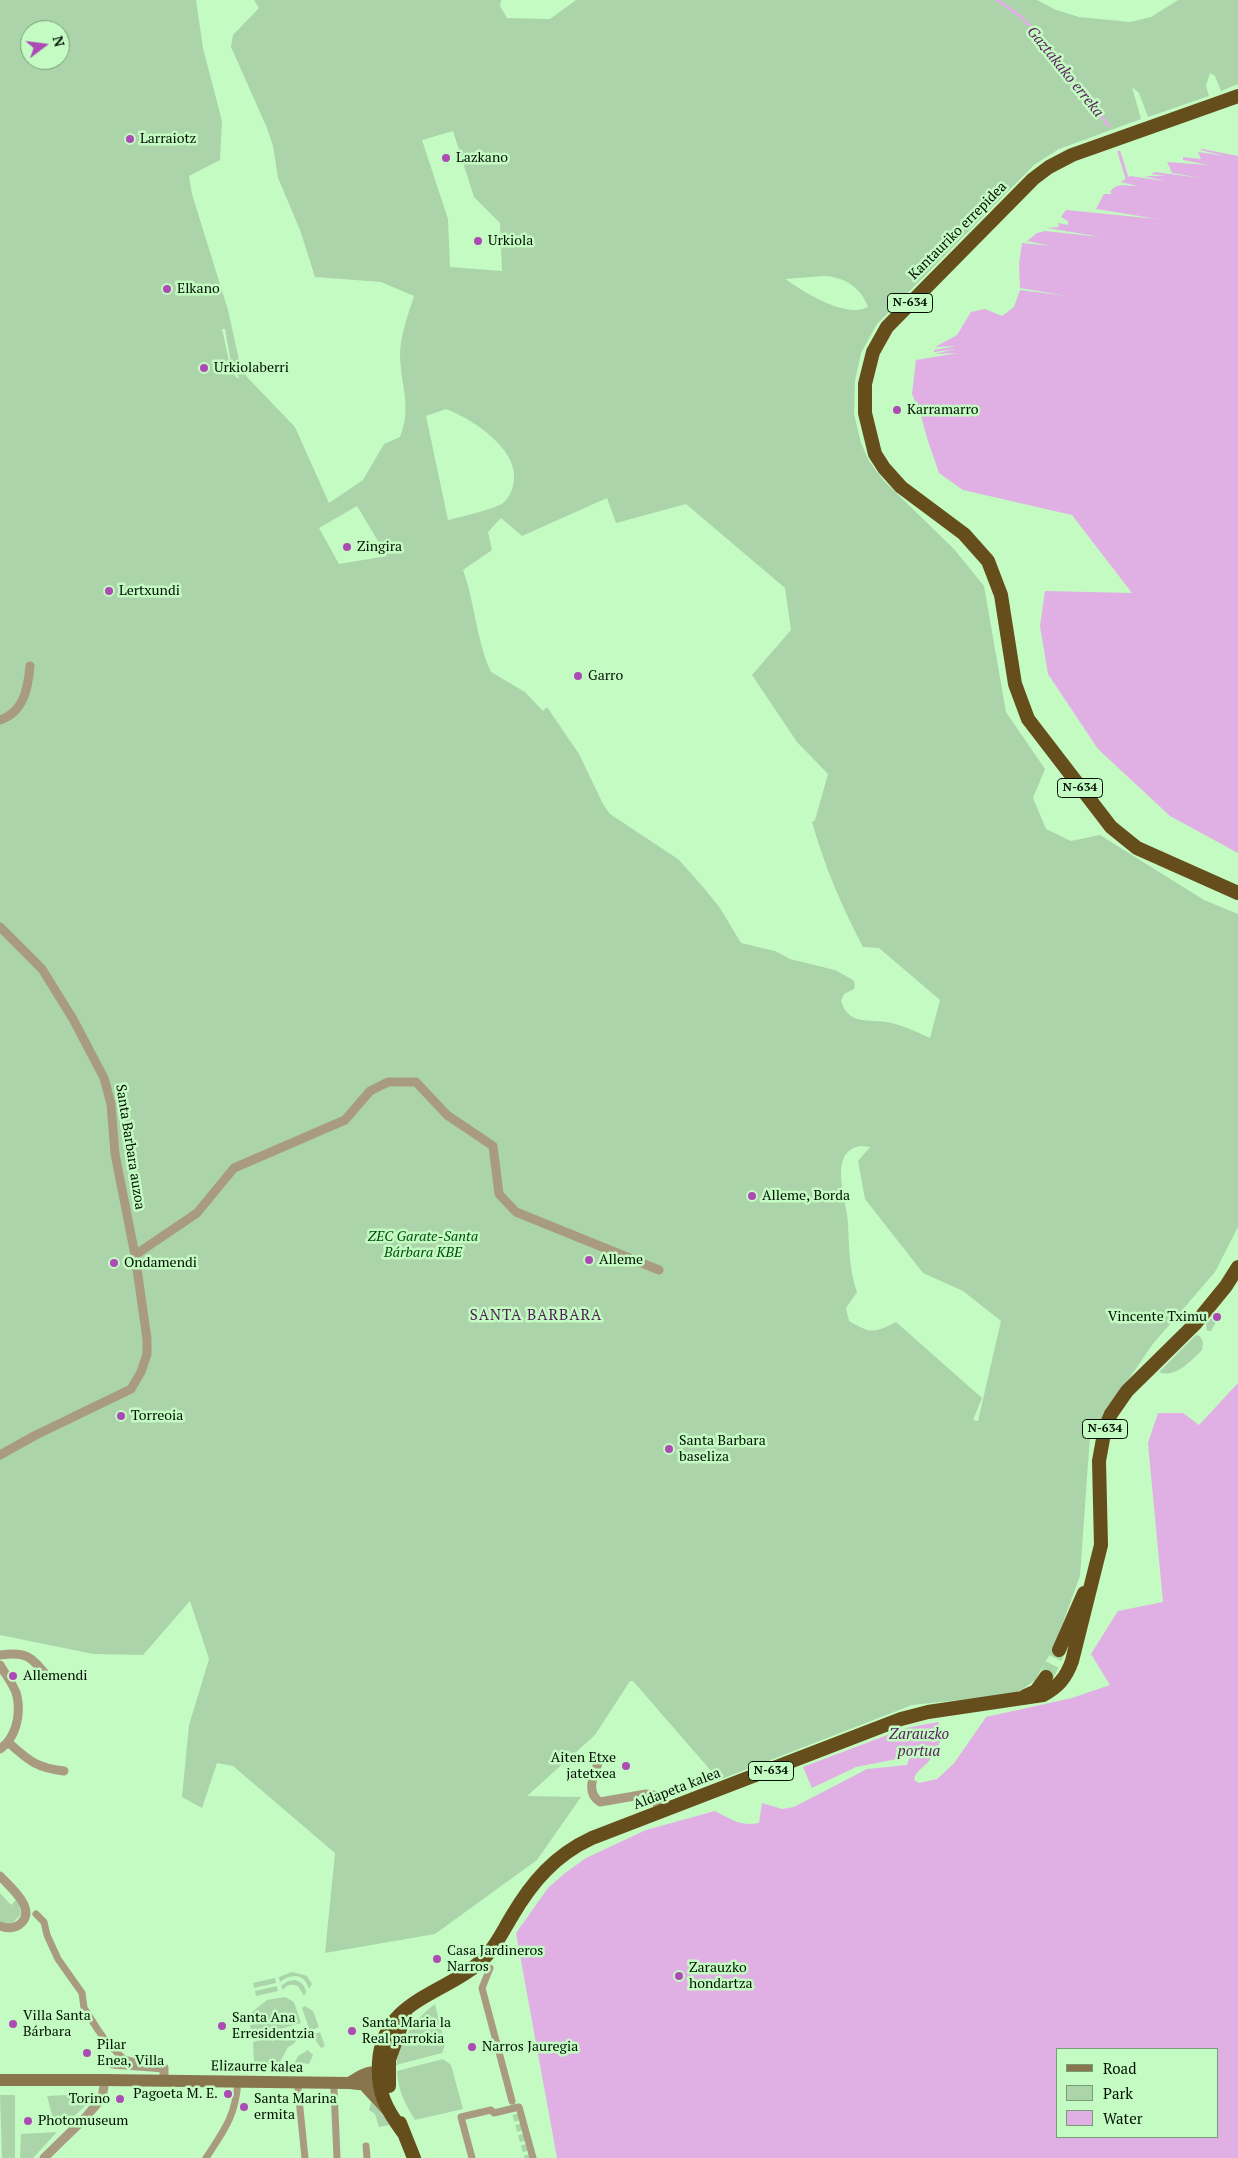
<!DOCTYPE html>
<html>
<head>
<meta charset="utf-8">
<style>
	body { margin:0 }
	#map { position:relative; width:1238px; height:2158px; overflow:hidden; background:#c4fbc3; font-family:"PT Serif",serif }
	canvas { display:block }
	.legend { position:absolute; left:1056px; top:2048px; width:162px; height:90px; box-sizing:border-box; background:#c4fbc3; border:1px solid #769d75; margin:0; padding:6px 9px; list-style:none; font-size:15px; color:#011001 }
	.legend li { display:flex; align-items:center; gap:10px; height:25px }
	.legend b { width:25px; border:1px solid #769d75 }
	.north { position:absolute; left:20px; top:20px; width:50px; height:50px; box-sizing:border-box; background:#c4fbc3; border:1px solid #769d75; border-radius:50%; rotate:75deg; font-size:14px; font-weight:700; line-height:20px; text-align:center; color:#011001 }
	.north::after { content:''; display:block; margin:auto; width:18px; height:22px; background:#ab4bb3; clip-path:polygon(50% 0,100% 100%,50% 72%,0 100%) }
</style>
</head>
<body>
<div id="map">
<canvas width="1238" height="2158"></canvas>
<ul class="legend">
<li><b style="height:6px;background:#88754d"></b>Road</li>
<li><b style="height:14px;background:#acd4ab"></b>Park</li>
<li><b style="height:14px;background:#e0afe4"></b>Water</li>
</ul>
<div class="north">N</div>
</div>
<script>
const ctx = document.querySelector('canvas').getContext('2d');
ctx.lineJoin = 'round';
function paint(path, color) {
  ctx.fillStyle = color;
  ctx.fill(path, 'evenodd');
}
function strokePath(path, color, width, dash) {
  ctx.strokeStyle = color;
  ctx.lineWidth = width;
  ctx.lineCap = dash ? 'butt' : 'round';
  ctx.setLineDash(dash || []);
  ctx.stroke(path);
}
function drawText(font, color, halo, rows, align = 'center') {
  ctx.font = font + ' "PT Serif",serif';
  ctx.lineWidth = 5;
  ctx.setLineDash([]);
  ctx.textBaseline = 'middle';
  ctx.strokeStyle = halo;
  ctx.fillStyle = color;
  for (const [text, x, y, turn = 0] of rows) {
    ctx.save();
    ctx.translate(x, y);
    ctx.rotate((+turn || 0) * Math.PI / 180);
    ctx.textAlign = isNaN(turn) ? turn : align;
    if (halo) ctx.strokeText(text, 0, 0);
    ctx.fillText(text, 0, 0);
    ctx.restore();
  }
}
paint(new Path2D(`
	M 0,0 L 196,0 L 203,48 L 222,121 L 220,160 L 189,176 L 192,194 L 228,310 L 239,360 L 247,377 L 295,427 L 329,503 L 363,480 L 384,444 L 400,437 C 412,406 401,387 400,356 C 400,336 408,315 414,296 L 381,282 L 315,277 L 300,230 L 278,178 L 273,146 L 267,128 L 231,47 L 233,35 L 259,8 L 254,0 L 501,0 L 500,6 L 507,18 L 550,19 L 576,0 L 1037,0 L 1056,10 L 1079,17 L 1130,22 L 1151,17 L 1178,0 L 1238,0 L 1238,84 L 1221,91 L 1215,76 L 1210,73 L 1206,86 L 1209,96 L 1148,117 L 1139,93 L 1132,87 L 1141,119 L 1059,149 L 1034,165 L 877,324 L 861,353 L 855,381 L 854,414 L 861,443 L 869,461 L 884,481 L 954,549 L 984,586 L 1006,712 L 1045,769 L 1033,798 L 1046,829 L 1071,841 L 1100,835 L 1204,900 L 1238,914 L 1238,1227 L 1215,1272 L 1152,1345 L 1090,1436 L 1080,1576 L 1054,1647 L 1035,1680 L 1016,1694 L 912,1705 L 719,1780 L 633,1681 L 630,1681 L 595,1735 L 527,1796 L 581,1797 L 537,1860 L 435,1934 L 325,1953 L 335,1853 L 233,1766 L 217,1763 L 202,1808 L 182,1797 L 189,1725 L 209,1659 L 190,1601 L 143,1655 L 93,1654 L 0,1635 ZM 30,30 L 60,30 L 60,60 L 30,60 ZM 453,131 L 474,197 L 500,223 L 502,271 L 450,267 L 448,219 L 422,140 ZM 824,276 C 844,277 861,287 868,307 C 846,319 804,292 785,279 ZM 222,329 L 225,329 L 231,363 L 239,378 L 237,378 L 231,370 ZM 446,409 C 472,419 517,448 514,479 C 513,489 510,497 503,503 C 495,509 460,517 448,520 L 426,416 ZM 607,498 L 616,523 L 686,504 L 785,588 L 791,630 L 752,675 L 797,742 L 828,774 L 815,820 L 812,822 C 824,865 842,907 863,947 L 879,948 L 940,1000 L 930,1038 C 917,1032 900,1024 886,1022 C 866,1019 849,1025 841,1001 L 844,994 L 854,989 L 855,984 L 853,980 L 835,970 L 790,959 L 775,951 L 741,943 L 720,908 L 704,888 L 678,859 L 610,814 L 603,804 L 579,754 L 547,707 L 543,711 L 525,692 L 491,672 C 476,639 475,603 463,570 L 492,550 L 488,532 L 501,518 L 522,536 ZM 357,506 L 387,556 L 339,564 L 319,528 ZM 860,1146 L 870,1147 L 858,1161 L 865,1199 L 923,1273 L 963,1291 L 1001,1321 L 978,1421 L 973,1420 L 982,1398 L 896,1322 C 873,1334 870,1333 849,1321 L 846,1308 L 857,1292 C 849,1269 849,1247 848,1222 C 847,1201 827,1152 860,1146 Z
	M 1218,1311 L 1221,1313 L 1211,1331 L 1207,1331 L 1206,1324 Z
	M 1196,1335 L 1200,1336 L 1203,1342 L 1202,1350 C 1192,1360 1175,1379 1159,1372 Z
	M 0,1893 L 11,1905 L 16,1900 L 19,1904 L 21,1914 L 13,1923 L 0,1922 Z
	M 292,1972 L 307,1976 L 312,1984 L 309,1989 C 304,1973 292,1973 280,1982 L 279,1977 Z
	M 275,1978 L 276,1983 L 254,1988 L 253,1983 Z
	M 295,1980 C 301,1982 305,1985 306,1992 L 304,1996 L 298,1986 C 291,1984 287,1984 283,1990 L 281,1986 L 288,1981 Z
	M 277,1986 L 278,1991 L 256,1996 L 255,1991 Z
	M 285,1997 L 294,2002 L 301,2023 L 249,2038 L 252,2012 L 267,2000 Z
	M 435,2004 L 445,2045 L 442,2053 L 396,2065 C 401,2038 414,2020 435,2004 Z
	M 305,2006 L 313,2011 L 319,2027 L 310,2031 L 302,2008 Z
	M 300,2029 C 299,2038 296,2044 288,2047 L 279,2064 L 254,2064 L 253,2042 Z
	M 320,2032 L 325,2046 L 321,2048 L 312,2035 Z
	M 308,2050 L 313,2055 L 309,2064 L 297,2062 L 296,2066 L 293,2066 L 298,2056 Z
	M 443,2059 L 451,2065 L 463,2109 L 415,2120 C 405,2104 398,2090 397,2071 Z
	M 85,2094 L 87,2098 L 86,2105 L 67,2123 L 54,2123 L 47,2096 Z
	M 0,2095 L 15,2095 L 15,2158 L 2,2158 Z
	M 371,2102 L 385,2117 L 390,2125 L 379,2127 L 375,2114 L 369,2110 Z
	M 57,2132 L 33,2158 L 20,2158 L 21,2134 Z`), '#acd4ab');
paint(new Path2D(`
	M 1202,149 L 1238,156 L 1238,853 L 1170,816 L 1098,749 L 1048,674 L 1040,626 L 1045,591 L 1132,593 L 1072,515 L 963,490 L 939,473 L 927,438 L 920,412 L 912,394 L 916,360 L 958,353 L 934,354 L 956,349 L 934,352 L 934,350 L 956,346 L 935,347 L 957,335 L 971,312 L 985,309 L 1002,316 L 1014,307 L 1020,290 L 1068,296 L 1020,288 L 1019,264 L 1022,243 L 1051,246 L 1027,241 L 1037,233 L 1045,231 L 1101,237 L 1047,228 L 1059,227 L 1058,223 L 1068,225 L 1068,221 L 1061,217 L 1066,210 L 1158,219 L 1096,209 L 1104,194 L 1112,194 L 1110,192 C 1116,182 1127,186 1137,186 L 1121,182 L 1130,176 L 1165,181 L 1144,176 L 1165,176 L 1151,174 L 1155,172 L 1201,178 L 1172,173 L 1167,162 L 1208,165 L 1183,160 L 1183,157 L 1201,159 L 1198,152 L 1225,156 L 1200,150 Z
	M 1238,1383 L 1238,2158 L 557,2158 L 516,1933 L 548,1888 L 565,1873 L 586,1858 L 646,1830 L 715,1811 C 730,1819 742,1827 759,1823 L 762,1803 L 782,1809 L 794,1807 L 867,1769 L 907,1765 L 909,1759 L 907,1757 L 856,1767 L 812,1788 L 803,1767 L 906,1728 L 938,1722 C 947,1733 937,1751 929,1761 C 923,1768 916,1770 914,1780 L 919,1783 L 937,1779 L 954,1763 L 986,1717 L 1072,1698 L 1110,1685 L 1091,1654 L 1118,1611 L 1163,1602 L 1148,1443 L 1158,1413 L 1183,1413 L 1199,1425 ZM 1057,2049 L 1217,2049 L 1217,2137 L 1057,2137 Z`), '#e0afe4');
paint(new Path2D(`
	M 982,1717 L 986,1717 L 954,1763 L 937,1779 L 927,1780 L 929,1777 L 935,1776 L 952,1761 Z`), '#c4fbc3');
strokePath(new Path2D(`
	M 997,0 L 1020,16 L 1035,31 L 1109,126
	M 1119,152 L 1127,178`), '#e0afe4', 3);
strokePath(new Path2D(`
	M 513,2104 L 528,2158`), '#a7d8a6', 7, [7, 3.5]);
strokePath(new Path2D(`
	M 1046,1677 L 1059,1650`), '#a7d8a6', 14, [14, 7]);
strokePath(new Path2D(`
	M 36,1914 L 44,1922 L 47,1935 L 58,1959 L 82,1993 L 84,2008 L 98,2030 L 109,2045 L 124,2059 L 139,2063
	M 490,1968 L 482,1988 L 512,2101
	M 298,2089 L 305,2158
	M 334,2089 L 337,2158
	M 366,2146 L 367,2158
	M 206,2158 C 225,2129 235,2117 238,2082
	M 472,2158 L 461,2117 L 491,2110 L 494,2113 L 519,2107 L 533,2158`), '#a89b80', 7);
strokePath(new Path2D(`
	M 0,720 C 24,712 28,688 30,666
	M 0,927 L 42,969 L 73,1019 L 104,1078 L 111,1104 L 115,1154 L 135,1255 L 147,1339 L 147,1354 L 141,1372 L 131,1389 L 34,1436 L 0,1455
	M 135,1255 L 197,1213 L 234,1168 L 345,1120 L 370,1091 L 388,1082 L 416,1082 L 447,1115 L 493,1146 L 499,1194 L 516,1212 L 659,1270
	M 0,1655 C 27,1651 31,1657 47,1676
	M 0,1665 C 5,1674 15,1686 17,1696 C 21,1715 16,1738 0,1749
	M 9,1743 C 29,1761 37,1768 64,1771
	M 600,1758 C 595,1772 584,1792 600,1802 L 646,1794 L 654,1795 L 660,1813
	M 0,1876 C 10,1887 39,1910 19,1925 C 13,1929 6,1928 0,1926
	M 112,2064 L 164,2068 L 164,2081
	M 44,2158 L 84,2119 L 102,2098 L 105,2080`), '#a89b80', 9);
strokePath(new Path2D(`
	M 0,2080 L 105,2080 L 349,2083 C 364,2085 376,2087 385,2073
	M 349,2083 C 363,2075 374,2064 384,2083
	M 364,2085 L 387,2110`), '#88754d', 12);
strokePath(new Path2D(`
	M 1238,96 L 1072,155 L 1049,167 L 1033,179 L 887,327 L 873,352 L 865,384 L 865,413 L 875,454 L 884,468 L 901,487 L 964,534 L 988,561 L 1001,595 L 1015,684 L 1028,719 L 1111,827 L 1137,848 L 1238,893
	M 1059,1650 L 1084,1593
	M 1025,1696 L 1036,1691 L 1046,1677
	M 389,2086 L 389,2060 L 405,2015
	M 400,2123 L 414,2158
	M 403,2132 C 386,2109 377,2093 379,2062 C 383,1996 451,1995 487,1955 C 497,1944 504,1929 512,1916 C 532,1882 555,1855 592,1838 L 901,1719 L 928,1712 L 1043,1695 C 1058,1687 1066,1678 1072,1661 L 1101,1545 L 1099,1461 L 1105,1428 L 1111,1414 L 1127,1391 L 1195,1324 L 1226,1286 L 1238,1267`), '#654e1b', 14);
for (const [x, y, r, color] of [
	[130,139,5,"#ab4bb3"],
	[446,158,5,"#ab4bb3"],
	[478,241,5,"#ab4bb3"],
	[167,289,5,"#ab4bb3"],
	[204,368,5,"#ab4bb3"],
	[897,410,5,"#ab4bb3"],
	[347,547,5,"#ab4bb3"],
	[109,591,5,"#ab4bb3"],
	[578,676,5,"#ab4bb3"],
	[752,1196,5,"#ab4bb3"],
	[589,1260,5,"#ab4bb3"],
	[114,1263,5,"#ab4bb3"],
	[1217,1317,5,"#ab4bb3"],
	[121,1416,5,"#ab4bb3"],
	[669,1449,5,"#ab4bb3"],
	[13,1676,5,"#ab4bb3"],
	[626,1766,5,"#ab4bb3"],
	[437,1959,5,"#ab4bb3"],
	[679,1976,5,"#ab4bb3"],
	[13,2024,5,"#ab4bb3"],
	[222,2026,5,"#ab4bb3"],
	[352,2031,5,"#ab4bb3"],
	[472,2047,5,"#ab4bb3"],
	[87,2053,5,"#ab4bb3"],
	[228,2094,5,"#ab4bb3"],
	[120,2099,5,"#ab4bb3"],
	[244,2107,5,"#ab4bb3"],
	[28,2121,5,"#ab4bb3"]
]) {
  const dot = new Path2D();
  dot.arc(x, y, r, 0, 2 * Math.PI);
  ctx.fillStyle = color;
  ctx.fill(dot);
  strokePath(dot, '#c4fbc3', 2);
}
for (const [x, y, w] of [
	[910,303,45],
	[1080,788,45],
	[1105,1429,45],
	[771,1771,45]
]) {
  const box = new Path2D();
  box.roundRect(x - w / 2, y - 9.5, w, 19, 4);
  ctx.fillStyle = '#c4fbc3';
  ctx.fill(box);
  strokePath(box, '#011001', 1);
}
drawText('bold 12px', '#011001', null, [
	["N-634",910,303],
	["N-634",1080,788],
	["N-634",1105,1429],
	["N-634",771,1771]
]);
drawText('14px', '#011001', '#c4fbc3', [
	["Larraiotz",140,139],
	["Lazkano",456,158],
	["Urkiola",488,241],
	["Elkano",177,289],
	["Urkiolaberri",214,368],
	["Karramarro",907,410],
	["Zingira",357,547],
	["Lertxundi",119,591],
	["Garro",588,676],
	["Alleme, Borda",762,1196],
	["Alleme",599,1260],
	["Ondamendi",124,1263],
	["Vincente Tximu",1207,1317,"right"],
	["Torreoia",131,1416],
	["Santa Barbara",679,1441],
	["baseliza",679,1457],
	["Allemendi",23,1676],
	["Aiten Etxe",616,1758,"right"],
	["jatetxea",616,1774,"right"],
	["Casa Jardineros",447,1951],
	["Narros",447,1967],
	["Zarauzko",689,1968],
	["hondartza",689,1984],
	["Villa Santa",23,2016],
	["Bárbara",23,2032],
	["Santa Ana",232,2018],
	["Erresidentzia",232,2034],
	["Santa Maria la",362,2023],
	["Real parrokia",362,2039],
	["Pilar",97,2045],
	["Enea, Villa",97,2061],
	["Narros Jauregia",482,2047],
	["Pagoeta M. E.",218,2094,"right"],
	["Torino",110,2099,"right"],
	["Santa Marina",254,2099],
	["ermita",254,2115],
	["Photomuseum",38,2121]
], 'left');
drawText('14px', '#011001', '#c4fbc3', [
	["Kantauriko errepidea",958,231,-45],
	["Santa Barbara auzoa",130,1147,81],
	["Aldapeta kalea",677,1789,-21],
	["Elizaurre kalea",257,2067,1]
]);
drawText('italic 14px', '#004f0d', '#c4fbc3', [
	["ZEC Garate-Santa",423,1237],
	["Bárbara KBE",423,1253]
]);
drawText('italic 15px', '#5a215f', '#c4fbc3', [
	["Gaztakako erreka",1065,72,51],
	["Zarauzko",919,1735],
	["portua",919,1752]
]);
ctx.letterSpacing = '1px';
drawText('15px', '#4c1e50', '#c4fbc3', [
	["SANTA BARBARA",536,1316]
]);
ctx.letterSpacing = '0px';
</script>
</body>
</html>
